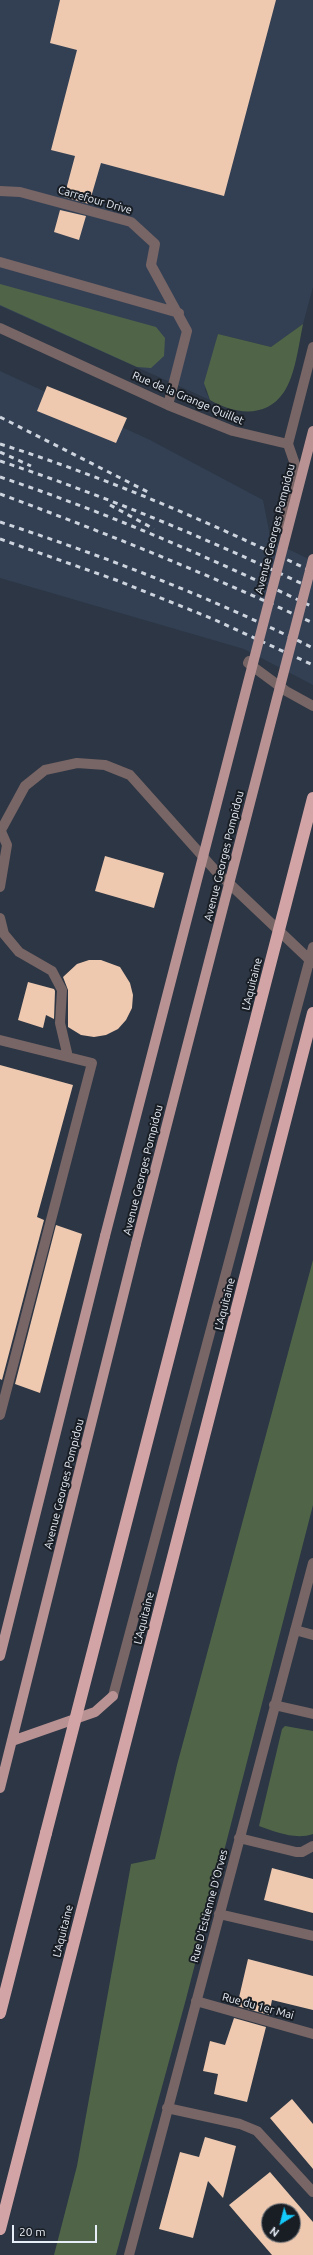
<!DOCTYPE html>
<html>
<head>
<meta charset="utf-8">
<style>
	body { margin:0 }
	#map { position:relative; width:313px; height:2255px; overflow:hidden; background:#2c3644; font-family:Ubuntu,sans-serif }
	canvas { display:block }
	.north { position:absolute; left:261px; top:2203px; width:40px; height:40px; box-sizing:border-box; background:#191d24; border:1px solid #6b7178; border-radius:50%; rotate:216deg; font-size:11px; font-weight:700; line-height:16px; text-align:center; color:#e7eef7 }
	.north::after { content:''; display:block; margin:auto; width:14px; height:18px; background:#14cafb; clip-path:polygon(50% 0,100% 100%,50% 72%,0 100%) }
	.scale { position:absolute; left:12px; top:2225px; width:85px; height:18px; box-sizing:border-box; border:2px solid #e7eef7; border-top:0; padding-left:5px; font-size:12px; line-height:14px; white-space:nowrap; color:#e7eef7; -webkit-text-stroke:3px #191d24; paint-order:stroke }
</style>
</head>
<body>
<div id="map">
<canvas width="313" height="2255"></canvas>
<div class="north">N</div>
<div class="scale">20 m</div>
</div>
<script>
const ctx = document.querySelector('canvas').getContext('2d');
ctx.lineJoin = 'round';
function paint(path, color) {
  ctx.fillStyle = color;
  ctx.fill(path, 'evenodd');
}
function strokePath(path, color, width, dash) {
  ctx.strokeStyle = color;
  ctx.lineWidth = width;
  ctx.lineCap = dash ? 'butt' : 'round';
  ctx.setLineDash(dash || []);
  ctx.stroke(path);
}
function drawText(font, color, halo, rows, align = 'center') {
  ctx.font = font + ' Ubuntu,sans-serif';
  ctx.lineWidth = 4;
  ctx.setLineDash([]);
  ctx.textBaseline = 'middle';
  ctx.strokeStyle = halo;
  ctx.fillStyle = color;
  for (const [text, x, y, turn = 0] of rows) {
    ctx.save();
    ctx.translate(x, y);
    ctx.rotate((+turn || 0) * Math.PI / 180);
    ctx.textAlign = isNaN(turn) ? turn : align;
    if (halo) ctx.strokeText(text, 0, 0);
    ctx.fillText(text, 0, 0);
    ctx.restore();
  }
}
paint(new Path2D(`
	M 0,0 L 313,0 L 313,287 L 303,324 L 271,347 L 218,334 L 205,390 L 210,400 L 0,306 Z
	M 0,371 L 150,440 L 263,500 L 271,541 L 313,561 L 313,685 L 244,649 L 0,578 Z`), '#334054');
paint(new Path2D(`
	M 0,284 L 156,327 L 165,338 L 164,356 L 151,368 L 137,367 L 0,305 Z
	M 303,324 C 299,344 295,376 284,392 C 266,419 234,414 210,400 L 204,383 L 218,334 L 271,347 Z
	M 313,1260 L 313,1505 L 186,1999 L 116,2255 L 54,2255 L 77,2166 L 131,1864 L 155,1859 L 177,1765 Z
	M 285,1726 L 313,1731 L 313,1834 C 295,1840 276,1832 259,1826 L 282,1729 Z`), '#506548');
paint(new Path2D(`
	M 60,0 L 276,0 L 224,196 L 101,163 L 89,204 L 64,197 L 75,156 L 51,150 L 77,50 L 50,43 Z
	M 60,210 L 86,216 L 79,240 L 54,232 Z
	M 47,386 L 127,418 L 116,443 L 37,411 Z
	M 105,856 L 164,873 L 154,908 L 95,891 Z
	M 89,960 L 101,960 L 120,967 L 130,983 L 133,995 L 132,1008 L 126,1020 L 118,1029 L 106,1035 L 94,1037 L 81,1035 L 68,1027 L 68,990 L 63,977 L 77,964 Z
	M 28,982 L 54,989 L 55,991 L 54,1019 L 46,1015 L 43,1028 L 18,1020 Z
	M 0,1065 L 73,1085 L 37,1217 L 44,1220 L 2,1380 L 0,1379 Z
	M 56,1225 L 82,1234 L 40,1393 L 15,1384 Z
	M 272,1868 L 313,1879 L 313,1913 L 264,1900 Z
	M 248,1959 L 313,1976 L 313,2010 L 272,2000 L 269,2015 L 237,2006 Z
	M 234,2018 L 266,2027 L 247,2102 L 214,2094 L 218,2074 L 203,2071 L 210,2041 L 225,2045 Z
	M 292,2099 L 313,2124 L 313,2169 L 270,2118 Z
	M 205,2137 L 236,2146 L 223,2198 L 208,2181 L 193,2238 L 159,2229 L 180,2152 L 199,2157 Z
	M 270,2172 L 313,2222 L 313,2255 L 272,2255 L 229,2205 ZM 269,2211 L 293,2211 L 293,2235 L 269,2235 Z`), '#eec8af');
strokePath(new Path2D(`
	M 0,191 L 20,192 L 131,222 L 155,244 L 151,265 L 187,331 L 168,405
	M 0,262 L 179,313
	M 0,328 L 168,405 L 233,431 L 288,444
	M 288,444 L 313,347
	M 284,525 L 297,470 L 288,444
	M 249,661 L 248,663 L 286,691 L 313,706
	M 0,829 L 7,845 L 0,887
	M 1,830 L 25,786 L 45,770 L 77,763 L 105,765 L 130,775 L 214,869 L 313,963
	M 0,918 L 4,934 L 19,952 L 52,971 L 62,990 L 60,1023 L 68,1057
	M 0,1040 L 92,1063 L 0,1415
	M 295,1630 L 313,1635
	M 113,1696 L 313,947
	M 274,1705 L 313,1714
	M 239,1838 L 296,1852 L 302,1852 L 313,1846
	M 219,1914 L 313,1936
	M 196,2001 L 313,2034
	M 167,2108 L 240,2124 L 257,2131 L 313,2192
	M 129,2255 L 313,1563`), '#786565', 10);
strokePath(new Path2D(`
	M 0,1656 L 105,1236
	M 12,1741 L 95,1712 L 113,1696
	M 0,1788 L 136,1244`), '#b99293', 10);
strokePath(new Path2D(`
	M 0,2013 L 46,1833
	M 0,2229 L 313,1013`), '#d3a4a5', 12);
strokePath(new Path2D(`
	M 0,417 L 150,493
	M 0,444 C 108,478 211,523 313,572
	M 0,452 L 31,466
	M 0,461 C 108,497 211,540 313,589
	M 0,477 C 108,513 211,558 313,607
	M 0,494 C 106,533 210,575 313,623
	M 110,505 L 154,529
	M 0,522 C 107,557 212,598 313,648
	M 0,539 L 116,580 L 213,619 L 313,665`), '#cdd4de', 3, [5, 5]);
strokePath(new Path2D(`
	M 105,1236 L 313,431
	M 136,1244 L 313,559`), '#b99293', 10);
strokePath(new Path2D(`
	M 46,1833 L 313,798`), '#d3a4a5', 12);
drawText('11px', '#e7eef7', '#191d24', [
	["Carrefour Drive",95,200,16],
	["Rue de la Grange Quillet",188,398,23],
	["Avenue Georges Pompidou",275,529,-76],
	["Avenue Georges Pompidou",224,856,-76],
	["L'Aquitaine",252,984,-76],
	["Avenue Georges Pompidou",143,1170,-76],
	["L'Aquitaine",225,1304,-76],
	["Avenue Georges Pompidou",64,1484,-76],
	["L'Aquitaine",144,1618,-76],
	["Rue D'Estienne D'Orves",209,1906,-75],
	["L'Aquitaine",63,1931,-76],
	["Rue du 1er Mai",258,2006,15]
]);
</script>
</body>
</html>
